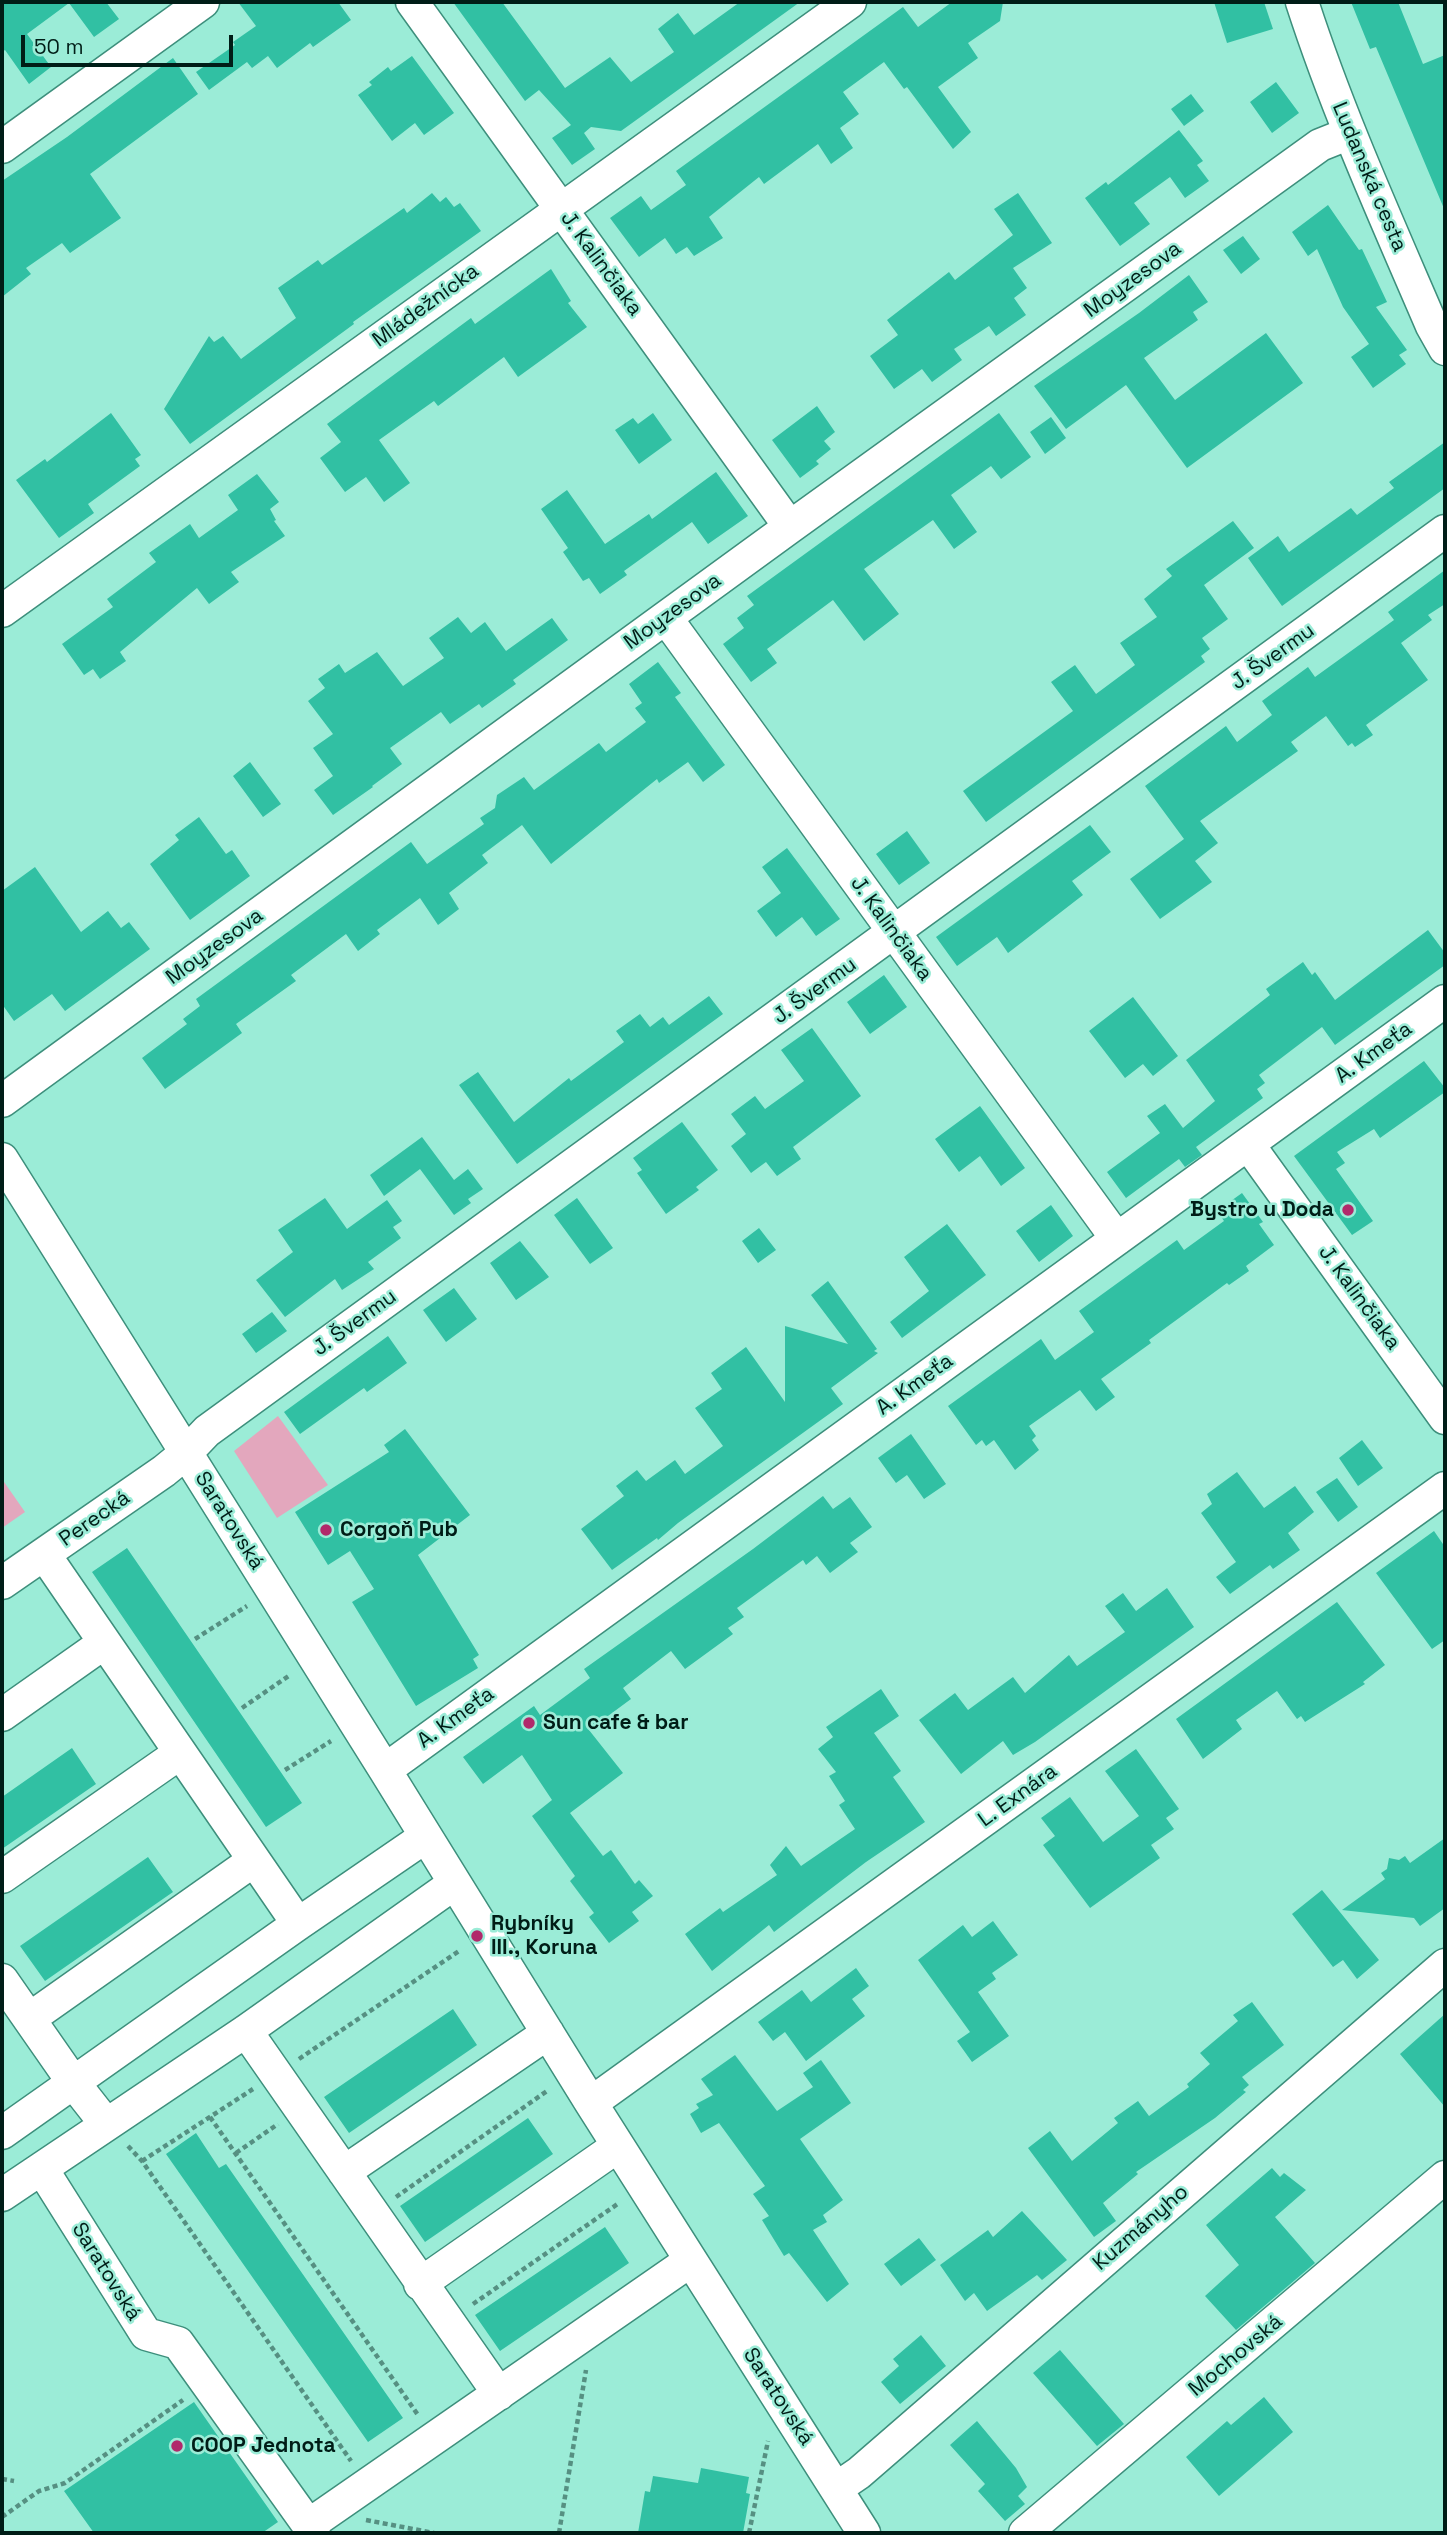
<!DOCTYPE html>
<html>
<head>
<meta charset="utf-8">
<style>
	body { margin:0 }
	#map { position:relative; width:1447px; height:2535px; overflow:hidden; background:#9becd7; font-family:"Space Grotesk",sans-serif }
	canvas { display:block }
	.frame { position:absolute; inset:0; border:4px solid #001d17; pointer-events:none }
	.scale { position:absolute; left:21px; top:35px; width:212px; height:32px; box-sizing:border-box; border:4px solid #001d17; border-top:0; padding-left:9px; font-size:21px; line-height:24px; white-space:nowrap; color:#001d17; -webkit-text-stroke:5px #9becd7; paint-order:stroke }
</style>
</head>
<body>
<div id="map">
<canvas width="1447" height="2535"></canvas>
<div class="frame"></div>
<div class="scale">50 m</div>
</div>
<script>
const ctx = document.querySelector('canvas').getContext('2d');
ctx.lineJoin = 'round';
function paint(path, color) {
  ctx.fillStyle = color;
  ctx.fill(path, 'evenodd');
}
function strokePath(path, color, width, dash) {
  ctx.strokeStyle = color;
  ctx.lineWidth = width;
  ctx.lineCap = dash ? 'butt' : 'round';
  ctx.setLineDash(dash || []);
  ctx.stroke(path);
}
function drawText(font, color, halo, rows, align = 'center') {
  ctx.font = font + ' "Space Grotesk",sans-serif';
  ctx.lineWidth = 5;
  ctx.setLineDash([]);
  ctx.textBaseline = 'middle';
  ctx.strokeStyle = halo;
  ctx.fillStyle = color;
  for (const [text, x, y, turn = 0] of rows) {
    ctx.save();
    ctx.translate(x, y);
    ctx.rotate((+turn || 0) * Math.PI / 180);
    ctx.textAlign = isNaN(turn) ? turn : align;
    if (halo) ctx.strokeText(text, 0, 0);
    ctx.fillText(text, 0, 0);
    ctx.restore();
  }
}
paint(new Path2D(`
	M 278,1416 L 328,1485 L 277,1518 L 234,1451 Z
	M 2,1479 L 25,1512 L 2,1528 Z`), '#e3a7bd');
paint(new Path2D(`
	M 2,2 L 106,2 L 119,19 L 94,37 L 69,3 L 27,34 L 51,67 L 29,84 L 5,50 L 2,52 Z
	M 238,2 L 338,2 L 351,20 L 313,47 L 310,43 L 277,68 L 268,56 L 252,68 L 247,62 L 209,90 L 196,72 L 235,45 L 233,42 L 256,26 Z
	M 453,2 L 502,2 L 565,88 L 610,57 L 631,82 L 674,52 L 658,29 L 678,13 L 694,35 L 740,2 L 800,2 L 621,131 L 591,127 L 584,133 L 595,149 L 572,165 L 552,138 L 571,125 L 539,90 L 525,101 Z
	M 952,2 L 1003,2 L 1000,21 L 968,43 L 978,58 L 938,87 L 971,132 L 953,149 L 907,87 L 904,89 L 884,62 L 843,92 L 859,114 L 840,128 L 853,148 L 831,164 L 818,144 L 764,184 L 759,177 L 709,217 L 723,238 L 694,256 L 687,247 L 676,254 L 665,238 L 639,257 L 610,218 L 641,196 L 651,210 L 686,185 L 676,171 L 903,7 L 918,27 Z
	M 1214,2 L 1264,2 L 1273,29 L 1227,43 Z
	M 1351,2 L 1398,2 L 1423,64 L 1445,55 L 1445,211 L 1376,47 L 1370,49 Z
	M 412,56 L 454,113 L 424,135 L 415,123 L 392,141 L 358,95 L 372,85 L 369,82 L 388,67 L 391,71 Z
	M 173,58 L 198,94 L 90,174 L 121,218 L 70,253 L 62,243 L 26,268 L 31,274 L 2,297 L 2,181 L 67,137 Z
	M 1276,82 L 1299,113 L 1272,133 L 1250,102 Z
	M 1191,94 L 1204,111 L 1184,126 L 1171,109 Z
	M 1179,130 L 1203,161 L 1197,165 L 1209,181 L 1185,198 L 1170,177 L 1134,203 L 1150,224 L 1120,246 L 1085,198 L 1106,182 L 1108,185 Z
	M 432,193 L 440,202 L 446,197 L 454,207 L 460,203 L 481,231 L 353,322 L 354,324 L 190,444 L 164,409 L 209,336 L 214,342 L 223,336 L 241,359 L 296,318 L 278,288 L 318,260 L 322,265 L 404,208 L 407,213 Z
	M 1018,193 L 1052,243 L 1013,268 L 1027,288 L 1014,298 L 1026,315 L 996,336 L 989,326 L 954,349 L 962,360 L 932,382 L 922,369 L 894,389 L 870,356 L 898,335 L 887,320 L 949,272 L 955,280 L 1013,235 L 994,209 Z
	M 1328,205 L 1359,250 L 1362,249 L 1387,302 L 1376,307 L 1407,350 L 1399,355 L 1406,364 L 1373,388 L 1351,357 L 1369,344 L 1343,307 L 1317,249 L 1308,256 L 1292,232 Z
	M 1243,236 L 1260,259 L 1241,274 L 1223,250 Z
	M 551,269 L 571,301 L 568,303 L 587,327 L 518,377 L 504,357 L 438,406 L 434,401 L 379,440 L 410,483 L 384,502 L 366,477 L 345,492 L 320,458 L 341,442 L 327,424 L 471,318 L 475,324 Z
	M 1189,275 L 1208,302 L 1193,312 L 1198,320 L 1144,358 L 1175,400 L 1266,333 L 1303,383 L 1187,468 L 1126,385 L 1066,429 L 1034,386 L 1139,313 Z
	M 817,406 L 835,432 L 824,441 L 831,449 L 816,461 L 819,464 L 800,478 L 772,440 Z
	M 111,413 L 141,455 L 135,459 L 140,466 L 88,504 L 94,513 L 59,538 L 16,480 L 45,459 L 47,462 Z
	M 653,413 L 672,440 L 639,464 L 615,430 L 633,418 L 638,424 Z
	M 999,413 L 1031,457 L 1001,479 L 991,466 L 951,495 L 977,532 L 954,549 L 933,520 L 864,569 L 899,614 L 864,641 L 833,600 L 767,649 L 777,663 L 751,682 L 723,644 L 744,628 L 737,618 L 754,605 L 747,596 Z
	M 1051,417 L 1066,438 L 1045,454 L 1030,432 Z
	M 1445,442 L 1445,488 L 1282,606 L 1248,558 L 1278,536 L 1289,552 L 1351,508 L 1357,515 L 1394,488 L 1389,482 Z
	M 716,472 L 748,516 L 708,544 L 692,522 L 624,571 L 627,575 L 600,594 L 589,578 L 583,581 L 563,552 L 568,548 L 541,509 L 567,490 L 605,544 L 649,514 L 652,519 Z
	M 257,474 L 279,502 L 270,509 L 276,520 L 274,521 L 285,536 L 231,572 L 239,582 L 209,604 L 197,588 L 120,652 L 126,661 L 100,679 L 93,669 L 84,675 L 62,644 L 113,607 L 107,599 L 156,562 L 149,553 L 190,524 L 199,538 L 238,510 L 228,495 Z
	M 1233,521 L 1254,548 L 1204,585 L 1228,619 L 1202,638 L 1210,649 L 1201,656 L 1205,662 L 986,822 L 963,791 L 1073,711 L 1051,682 L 1075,665 L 1096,694 L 1135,665 L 1120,643 L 1157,617 L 1144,599 L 1172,576 L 1166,569 Z
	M 1445,570 L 1445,604 L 1428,615 L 1432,620 L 1401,643 L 1428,680 L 1366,725 L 1373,735 L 1355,747 L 1352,743 L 1348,746 L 1326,716 L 1291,742 L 1298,751 L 1200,821 L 1218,843 L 1195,861 L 1212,882 L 1160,919 L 1130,879 L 1184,839 L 1145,786 L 1226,726 L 1237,742 L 1272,715 L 1262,701 L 1308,667 L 1315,677 L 1394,620 L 1388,612 Z
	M 458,617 L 471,633 L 485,622 L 506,651 L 552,618 L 568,640 L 513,680 L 516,684 L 482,708 L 479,704 L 450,724 L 441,712 L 390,748 L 402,764 L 372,786 L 373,787 L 333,815 L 314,790 L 333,776 L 313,748 L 333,734 L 308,701 L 325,688 L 318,679 L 339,664 L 345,673 L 377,652 L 403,686 L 444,658 L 429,638 Z
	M 658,662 L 681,693 L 675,697 L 725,765 L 703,782 L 688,762 L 659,783 L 657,779 L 551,864 L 522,825 L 482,855 L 488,863 L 449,893 L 459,909 L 438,925 L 420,898 L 377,930 L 380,934 L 358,951 L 346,934 L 291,975 L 296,981 L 236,1024 L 242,1033 L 165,1089 L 142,1058 L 187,1024 L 183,1019 L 200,1006 L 196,999 L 411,842 L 427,864 L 484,824 L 480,818 L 495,808 L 497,795 L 524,777 L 534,790 L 599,743 L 606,752 L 646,722 L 635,708 L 642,703 L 629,684 Z
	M 250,762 L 281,804 L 263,817 L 233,776 Z
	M 199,817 L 226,854 L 232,850 L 250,876 L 190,920 L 150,864 L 179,840 L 175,835 Z
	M 1090,825 L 1111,852 L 1072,881 L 1083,895 L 1008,953 L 997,937 L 957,966 L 936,937 Z
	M 907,831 L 930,863 L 899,885 L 876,854 Z
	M 787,848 L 840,919 L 816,936 L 802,917 L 776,937 L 757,911 L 781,893 L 762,867 Z
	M 35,867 L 81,932 L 108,911 L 121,928 L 129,922 L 150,949 L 65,1011 L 52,994 L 14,1021 L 2,1004 L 2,891 Z
	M 1428,930 L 1445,953 L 1445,965 L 1335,1045 L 1322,1027 L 1259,1075 L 1265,1083 L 1257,1089 L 1263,1098 L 1196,1147 L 1202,1155 L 1185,1167 L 1179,1159 L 1126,1198 L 1107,1172 L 1160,1133 L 1147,1116 L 1165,1104 L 1183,1128 L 1215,1101 L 1186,1060 L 1270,995 L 1266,989 L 1303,962 L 1312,975 L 1315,972 L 1335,1000 Z
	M 884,975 L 907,1007 L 870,1034 L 847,1002 Z
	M 709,996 L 723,1014 L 517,1164 L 459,1085 L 478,1072 L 514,1122 L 569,1078 L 571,1081 L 624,1042 L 616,1031 L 640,1014 L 650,1027 L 663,1017 L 669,1025 Z
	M 1133,997 L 1178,1056 L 1153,1076 L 1143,1064 L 1125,1078 L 1089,1031 Z
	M 812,1028 L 861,1096 L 793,1147 L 801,1159 L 777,1176 L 766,1162 L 751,1173 L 731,1146 L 746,1134 L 731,1114 L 755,1096 L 765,1109 L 804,1081 L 781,1050 Z
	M 1424,1061 L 1445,1088 L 1445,1092 L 1380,1138 L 1374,1129 L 1337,1152 L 1345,1163 L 1336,1169 L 1373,1221 L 1352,1235 L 1294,1156 Z
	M 980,1106 L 1025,1168 L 1001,1186 L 980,1156 L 959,1172 L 935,1139 Z
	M 682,1122 L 718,1170 L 696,1187 L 699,1190 L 666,1214 L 637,1173 L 642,1170 L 633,1158 Z
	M 422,1137 L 454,1180 L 468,1169 L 483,1189 L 468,1199 L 471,1203 L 454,1215 L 420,1169 L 384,1196 L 370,1175 Z
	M 1242,1193 L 1263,1222 L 1259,1224 L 1274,1245 L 1246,1266 L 1249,1271 L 1229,1285 L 1227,1283 L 1149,1340 L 1151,1343 L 1101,1379 L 1115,1397 L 1096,1411 L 1080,1390 L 1029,1426 L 1036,1436 L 1032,1440 L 1039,1450 L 1015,1470 L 994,1440 L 986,1446 L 982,1440 L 976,1445 L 948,1406 L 1041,1339 L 1055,1360 L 1094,1332 L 1079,1311 L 1177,1240 L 1184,1250 L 1224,1221 L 1217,1211 Z
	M 325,1198 L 347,1229 L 387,1200 L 402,1221 L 393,1227 L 401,1238 L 368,1262 L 374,1269 L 342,1290 L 335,1279 L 285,1317 L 256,1280 L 293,1252 L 278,1230 Z
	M 577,1198 L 613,1248 L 590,1264 L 554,1215 Z
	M 1051,1205 L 1073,1236 L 1039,1262 L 1016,1231 Z
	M 947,1224 L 986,1275 L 902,1338 L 890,1322 L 929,1291 L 904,1257 Z
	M 759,1228 L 776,1250 L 758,1263 L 742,1241 Z
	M 520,1241 L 549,1277 L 516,1300 L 490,1263 Z
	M 828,1281 L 877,1349 L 874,1351 L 878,1353 L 831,1388 L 843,1404 L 678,1523 L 658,1540 L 657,1538 L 612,1570 L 581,1529 L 624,1496 L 616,1486 L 637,1470 L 646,1481 L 675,1460 L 685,1474 L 723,1446 L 695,1408 L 722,1389 L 711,1373 L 746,1347 L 785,1402 L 785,1326 L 848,1344 L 811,1295 Z
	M 454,1288 L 477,1319 L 446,1342 L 423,1310 Z
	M 272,1312 L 287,1331 L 256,1353 L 242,1334 Z
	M 388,1336 L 407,1363 L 367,1392 L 364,1388 L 300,1434 L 284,1412 Z
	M 405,1429 L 470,1515 L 418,1555 L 479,1655 L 473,1659 L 478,1668 L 416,1706 L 352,1602 L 374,1589 L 350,1551 L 328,1565 L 295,1512 L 389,1452 L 384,1445 Z
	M 911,1434 L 946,1484 L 924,1499 L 907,1475 L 896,1483 L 878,1458 Z
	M 1362,1440 L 1383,1468 L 1358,1486 L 1339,1458 Z
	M 1237,1472 L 1264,1508 L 1295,1486 L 1314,1512 L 1288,1533 L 1300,1550 L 1273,1569 L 1270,1565 L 1230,1594 L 1216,1577 L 1236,1562 L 1201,1513 L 1212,1504 L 1207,1494 Z
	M 1337,1478 L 1358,1507 L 1338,1522 L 1316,1492 Z
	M 823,1496 L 833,1509 L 850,1497 L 872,1527 L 850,1543 L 858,1552 L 830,1573 L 817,1556 L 806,1565 L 803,1560 L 737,1608 L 744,1617 L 728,1628 L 733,1634 L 685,1669 L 671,1651 L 623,1688 L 631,1699 L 589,1730 L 623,1773 L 570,1813 L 603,1856 L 611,1850 L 635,1884 L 639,1880 L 653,1896 L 632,1912 L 639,1921 L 609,1943 L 589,1917 L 594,1913 L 570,1881 L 575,1876 L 532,1816 L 552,1800 L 522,1755 L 483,1784 L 463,1757 L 534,1706 L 540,1715 L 590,1678 L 584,1669 L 753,1549 Z
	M 1434,1531 L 1445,1547 L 1445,1640 L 1432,1649 L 1376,1573 Z
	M 127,1548 L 302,1803 L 266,1827 L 92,1572 Z
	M 1167,1588 L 1194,1627 L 1035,1742 L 1013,1755 L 1003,1741 L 961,1774 L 919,1720 L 955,1693 L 968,1710 L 1013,1677 L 1025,1693 L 1069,1655 L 1077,1666 L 1125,1632 L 1105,1606 L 1123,1593 L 1136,1611 Z
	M 1337,1602 L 1385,1665 L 1363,1682 L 1365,1684 L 1305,1722 L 1301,1716 L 1297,1719 L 1277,1691 L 1236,1720 L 1242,1729 L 1203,1759 L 1176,1719 Z
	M 881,1689 L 899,1716 L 874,1733 L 901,1771 L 893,1777 L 925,1822 L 866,1862 L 774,1932 L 769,1925 L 712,1971 L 685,1934 L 720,1908 L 723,1912 L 777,1875 L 770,1865 L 786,1846 L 801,1866 L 855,1829 L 839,1805 L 845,1801 L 829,1776 L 836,1772 L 818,1749 L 833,1737 L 826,1727 Z
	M 72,1748 L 96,1784 L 2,1849 L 2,1797 Z
	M 1136,1749 L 1179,1809 L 1166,1818 L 1174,1829 L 1151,1845 L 1160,1858 L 1090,1908 L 1043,1845 L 1055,1836 L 1041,1818 L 1070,1797 L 1103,1842 L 1139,1816 L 1105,1771 Z
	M 1445,1838 L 1445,1908 L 1420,1926 L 1414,1918 L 1342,1910 L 1385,1879 L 1381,1873 L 1387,1869 L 1389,1858 L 1399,1860 L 1405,1856 L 1410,1863 Z
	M 148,1857 L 173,1892 L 45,1981 L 20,1946 Z
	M 1322,1890 L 1379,1960 L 1357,1979 L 1343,1960 L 1333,1967 L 1292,1914 Z
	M 993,1921 L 1018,1955 L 992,1973 L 996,1979 L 978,1992 L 1009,2036 L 972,2062 L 957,2041 L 970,2032 L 918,1960 L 963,1925 L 972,1937 Z
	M 856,1968 L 869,1986 L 852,1999 L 865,2016 L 806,2061 L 785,2032 L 773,2041 L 758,2022 L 802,1990 L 811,2002 Z
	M 1252,2002 L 1284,2045 L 1242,2077 L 1249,2085 L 1243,2090 L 1246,2092 L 1215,2118 L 1136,2172 L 1138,2174 L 1103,2203 L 1116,2221 L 1094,2237 L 1028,2148 L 1050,2131 L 1072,2161 L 1118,2123 L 1114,2118 L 1138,2101 L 1149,2116 L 1189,2087 L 1187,2084 L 1210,2064 L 1200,2053 L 1238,2021 L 1233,2015 Z
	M 453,2009 L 477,2045 L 349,2133 L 324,2097 Z
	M 1445,2014 L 1445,2107 L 1400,2054 Z
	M 735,2055 L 777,2111 L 813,2087 L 803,2073 L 821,2060 L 851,2103 L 800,2139 L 843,2200 L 823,2215 L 827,2222 L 813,2230 L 849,2284 L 827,2302 L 789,2253 L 784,2256 L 762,2220 L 769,2216 L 753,2194 L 765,2186 L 719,2123 L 701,2133 L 690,2114 L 699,2108 L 696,2104 L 713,2095 L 701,2079 Z
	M 528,2118 L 553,2154 L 425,2242 L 400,2206 Z
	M 196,2133 L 219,2168 L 226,2164 L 403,2418 L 368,2442 L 166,2154 Z
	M 1272,2168 L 1280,2177 L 1284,2173 L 1306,2190 L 1275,2217 L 1315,2263 L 1236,2330 L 1205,2296 L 1239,2265 L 1206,2225 Z
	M 1022,2211 L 1067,2260 L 1042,2280 L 1037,2275 L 987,2311 L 974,2293 L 965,2301 L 940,2265 L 988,2230 L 993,2237 Z
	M 605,2227 L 629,2263 L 500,2351 L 475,2315 Z
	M 919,2238 L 936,2260 L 901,2286 L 884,2264 Z
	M 921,2335 L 946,2366 L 900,2404 L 881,2382 L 899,2366 L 893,2359 Z
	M 1060,2350 L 1124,2424 L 1097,2446 L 1033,2373 Z
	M 1264,2397 L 1293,2432 L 1219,2496 L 1186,2457 L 1227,2421 L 1231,2425 Z
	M 194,2402 L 278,2522 L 262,2533 L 94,2533 L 64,2491 Z
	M 977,2421 L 1016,2468 L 1027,2487 L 1018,2496 L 1025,2504 L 1005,2521 L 978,2491 L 985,2484 L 950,2445 Z
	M 701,2468 L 749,2477 L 746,2493 L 750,2494 L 743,2533 L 638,2533 L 645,2491 L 650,2492 L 653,2476 L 698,2483 Z`), '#31c0a3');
const minor = new Path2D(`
	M 412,2 L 790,527
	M 1302,2 C 1338,113 1386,219 1432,326 L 1445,349
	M 2,147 L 203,2
	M 2,611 L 850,2
	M 666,618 L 1117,1239
	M 2,1101 L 790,527 L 1320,145 L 1350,133
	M 1248,1144 L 1445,1418
	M 2,1159 L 385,1770 L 591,2103 L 864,2533
	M 44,1554 L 298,1924
	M 2,1583 L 164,1471 L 186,1453 L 207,1431 L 1445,531
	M 2,1715 L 104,1643
	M 385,1770 L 1445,1001
	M 2,1877 L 180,1753
	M 2,1980 L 73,2082 L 106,2124
	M 29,2019 L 253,1861
	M 246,2031 L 499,2394
	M 591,2103 L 1445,1488
	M 2,2133 L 298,1924 L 425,1837
	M 42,2169 L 146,2334 L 178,2343 L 314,2533
	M 344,2172 L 548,2033
	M 2,2195 L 246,2031 L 455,1883
	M 420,2284 L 618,2146
	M 837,2488 L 859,2473 L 1445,1965
	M 309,2525 L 690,2261
	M 1025,2533 L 1445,2177`);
strokePath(minor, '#3d8f7c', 35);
strokePath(new Path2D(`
	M 195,1639 L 247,1606
	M 242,1708 L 290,1675
	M 285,1770 L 331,1741
	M 299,2059 L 459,1951
	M 210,2117 L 418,2415
	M 128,2146 L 142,2161 L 351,2461
	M 236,2153 L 278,2124
	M 142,2161 L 253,2089
	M 396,2197 L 547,2091
	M 473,2304 L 619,2203
	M 2,2479 L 14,2481
	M 2,2517 L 39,2491 L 65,2483 L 183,2400
	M 366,2520 L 434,2533
	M 559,2533 L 586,2370
	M 749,2533 L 768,2441`), '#569082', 4.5, [5, 3.5]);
strokePath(minor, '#fff', 32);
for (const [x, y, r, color] of [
	[1348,1210,7,"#b1296b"],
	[326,1530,7,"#b1296b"],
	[529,1723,7,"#b1296b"],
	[477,1936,7,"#b1296b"],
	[177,2446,7,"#b1296b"]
]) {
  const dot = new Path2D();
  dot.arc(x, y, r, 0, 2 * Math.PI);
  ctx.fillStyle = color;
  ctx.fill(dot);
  strokePath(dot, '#9becd7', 2.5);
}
drawText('21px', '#001d17', '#9becd7', [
	["Ludanská cesta",1369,177,67],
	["J. Kalinčiaka",601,264,54],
	["Moyzesova",1133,280,-36],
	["Mládežnícka",426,306,-36],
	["Moyzesova",673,612,-36],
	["J. Švermu",1273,657,-36],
	["J. Kalinčiaka",891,929,54],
	["Moyzesova",215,947,-36],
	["J. Švermu",815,991,-36],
	["A. Kmeťa",1374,1053,-36],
	["J. Kalinčiaka",1359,1298,54],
	["J. Švermu",355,1323,-36],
	["A. Kmeťa",915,1385,-36],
	["Perecká",95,1519,-35],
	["Saratovská",229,1521,58],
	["A. Kmeťa",456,1718,-36],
	["L. Exnára",1018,1796,-36],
	["Kuzmányho",1141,2228,-41],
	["Saratovská",106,2272,58],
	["Mochovská",1236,2356,-40],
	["Saratovská",778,2397,57]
]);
drawText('bold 21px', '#001d17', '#9becd7', [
	["Bystro u Doda",1334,1210,"right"],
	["Corgoň Pub",340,1530],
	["Sun cafe & bar",543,1723],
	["Rybníky",491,1924],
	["III., Koruna",491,1948],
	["COOP Jednota",191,2446]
], 'left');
</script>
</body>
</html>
